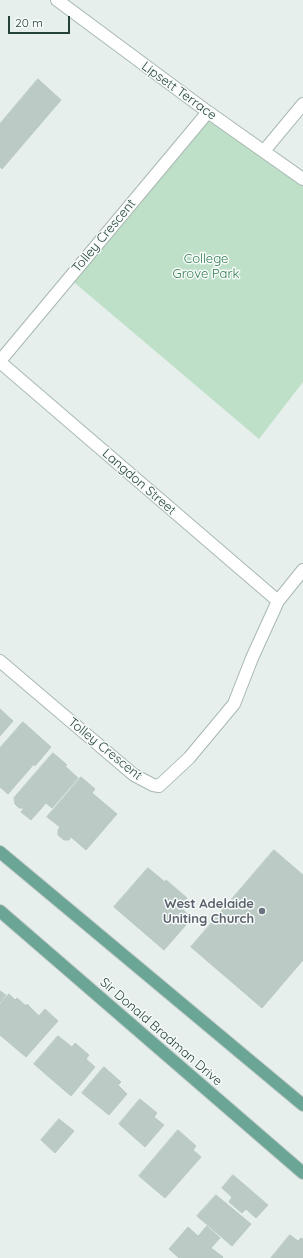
<!DOCTYPE html>
<html>
<head>
<meta charset="utf-8">
<style>
	body { margin:0 }
	#map { position:relative; width:303px; height:1258px; overflow:hidden; background:#e6efeb; font-family:Quicksand,sans-serif }
	canvas { display:block }
	.scale { position:absolute; left:8px; top:16px; width:62px; height:18px; box-sizing:border-box; border:2px solid #24423a; border-top:0; padding-left:5px; font-size:12px; line-height:14px; white-space:nowrap; color:#24423a; -webkit-text-stroke:3px #f7fbf9; paint-order:stroke }
</style>
</head>
<body>
<div id="map">
<canvas width="303" height="1258"></canvas>
<div class="scale">20 m</div>
</div>
<script>
const ctx = document.querySelector('canvas').getContext('2d');
ctx.lineJoin = 'round';
function paint(path, color) {
  ctx.fillStyle = color;
  ctx.fill(path, 'evenodd');
}
function strokePath(path, color, width, dash) {
  ctx.strokeStyle = color;
  ctx.lineWidth = width;
  ctx.lineCap = dash ? 'butt' : 'round';
  ctx.setLineDash(dash || []);
  ctx.stroke(path);
}
function drawText(font, color, halo, rows, align = 'center') {
  ctx.font = font + ' Quicksand,sans-serif';
  ctx.lineWidth = 3;
  ctx.setLineDash([]);
  ctx.textBaseline = 'middle';
  ctx.strokeStyle = halo;
  ctx.fillStyle = color;
  for (const [text, x, y, turn = 0] of rows) {
    ctx.save();
    ctx.translate(x, y);
    ctx.rotate((+turn || 0) * Math.PI / 180);
    ctx.textAlign = isNaN(turn) ? turn : align;
    if (halo) ctx.strokeText(text, 0, 0);
    ctx.fillText(text, 0, 0);
    ctx.restore();
  }
}
paint(new Path2D(`
	M 208,112 L 303,181 L 303,382 L 259,439 L 69,278 Z`), '#bfe0c8');
const building = new Path2D(`
	M 38,79 L 61,100 L 2,169 L 0,167 L 0,124 Z
	M 0,709 L 13,721 L 0,736 Z
	M 23,722 L 51,747 L 35,766 L 34,764 L 8,794 L 0,787 L 0,748 Z
	M 53,753 L 67,765 L 65,766 L 78,778 L 52,808 L 46,803 L 31,820 L 21,812 L 24,808 L 19,808 L 15,804 L 14,798 Z
	M 81,777 L 95,789 L 92,793 L 117,814 L 86,850 L 71,837 L 69,840 L 64,840 L 58,835 L 58,830 L 60,827 L 47,817 Z
	M 274,850 L 303,875 L 303,960 L 262,1008 L 191,947 Z
	M 148,868 L 165,882 L 166,880 L 187,898 L 179,906 L 192,918 L 164,950 L 114,907 Z
	M 0,991 L 6,995 L 0,1002 Z
	M 9,994 L 15,1000 L 17,998 L 26,1006 L 27,1004 L 39,1016 L 45,1009 L 58,1021 L 26,1057 L 0,1035 L 0,1004 Z
	M 58,1036 L 72,1047 L 75,1043 L 89,1055 L 86,1059 L 95,1067 L 71,1096 L 34,1064 Z
	M 104,1067 L 121,1082 L 118,1085 L 127,1094 L 109,1115 L 82,1093 Z
	M 140,1099 L 157,1113 L 154,1117 L 164,1125 L 145,1147 L 119,1124 Z
	M 59,1119 L 74,1131 L 55,1153 L 41,1140 Z
	M 178,1130 L 196,1146 L 193,1150 L 201,1157 L 165,1198 L 139,1176 Z
	M 233,1175 L 268,1205 L 256,1218 L 246,1209 L 242,1213 L 229,1202 L 232,1197 L 222,1188 Z
	M 216,1195 L 251,1224 L 232,1246 L 197,1216 Z
	M 207,1226 L 220,1238 L 211,1248 L 223,1257 L 222,1258 L 179,1258 L 169,1249 L 188,1227 L 198,1236 Z
	M 290,1235 L 298,1241 L 301,1238 L 303,1239 L 303,1258 L 271,1258 Z`);
paint(building, '#bbcac4');
strokePath(building, '#b8c9c2', 1);
const street = new Path2D(`
	M 57,0 L 208,112 L 303,179
	M 264,151 L 303,104
	M 0,361 L 208,112
	M 0,362 L 278,601
	M 0,661 L 134,775 L 153,785 L 159,786 L 189,758 L 234,704 L 252,658 L 278,601 L 303,570`);
const primary = new Path2D(`
	M 0,852 L 303,1105
	M 0,911 L 303,1173`);
strokePath(street, '#a8b8b2', 14);
strokePath(primary, '#c2cac8', 14);
strokePath(street, '#fff', 12);
strokePath(primary, '#6aa596', 12);
for (const [x, y, r, color] of [
	[262,911,4,"#6b7280"]
]) {
  const dot = new Path2D();
  dot.arc(x, y, r, 0, 2 * Math.PI);
  ctx.fillStyle = color;
  ctx.fill(dot);
  strokePath(dot, '#f7fbf9', 1.5);
}
drawText('13px', '#24423a', '#f7fbf9', [
	["Lipsett Terrace",179,91,36],
	["Tolley Crescent",104,236,-50],
	["Langdon Street",139,482,41],
	["Tolley Crescent",105,749,39],
	["Sir Donald Bradman Drive",161,1032,41]
]);
drawText('13px', '#2d7a4b', '#f7fbf9', [
	["College",206,259],
	["Grove Park",206,274]
]);
drawText('bold 13px', '#5b616d', '#f7fbf9', [
	["West Adelaide",254,904],
	["Uniting Church",254,919]
], 'right');
</script>
</body>
</html>
